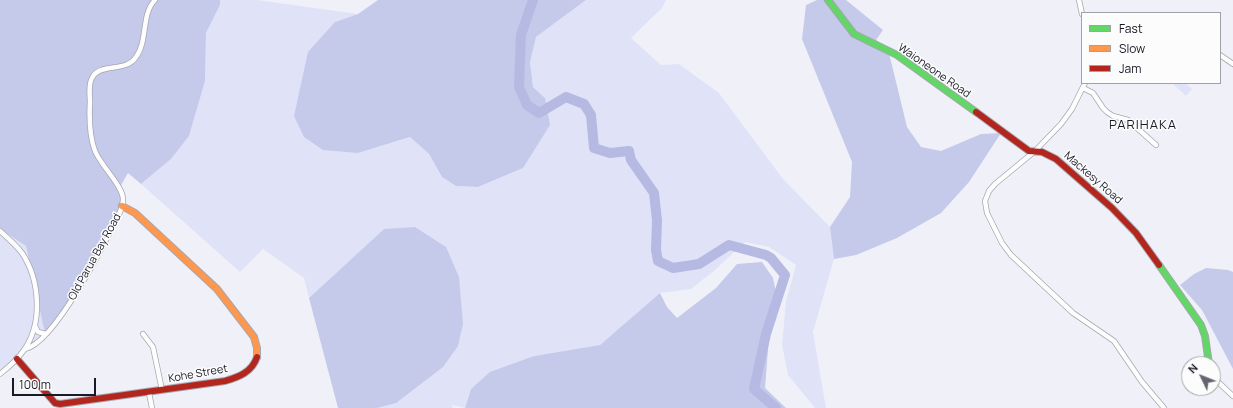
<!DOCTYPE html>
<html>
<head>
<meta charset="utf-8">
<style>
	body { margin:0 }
	#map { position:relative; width:1233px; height:408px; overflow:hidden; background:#f0f1f8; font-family:Manrope,sans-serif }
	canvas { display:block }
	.legend { position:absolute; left:1081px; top:12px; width:140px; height:72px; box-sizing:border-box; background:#fcfcfc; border:1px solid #a1a2a7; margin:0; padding:5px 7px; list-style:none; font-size:12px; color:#191a27 }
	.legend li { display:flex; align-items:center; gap:8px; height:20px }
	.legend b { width:20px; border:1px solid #a1a2a7 }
	.north { position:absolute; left:1181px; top:356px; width:40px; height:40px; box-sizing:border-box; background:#fcfcfc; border:1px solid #a1a2a7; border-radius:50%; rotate:313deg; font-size:11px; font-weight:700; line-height:16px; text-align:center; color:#191a27 }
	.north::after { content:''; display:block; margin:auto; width:14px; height:18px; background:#646570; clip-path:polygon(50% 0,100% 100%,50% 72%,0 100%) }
	.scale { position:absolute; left:12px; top:378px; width:84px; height:18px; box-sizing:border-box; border:2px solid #191a27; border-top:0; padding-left:5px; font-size:12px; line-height:14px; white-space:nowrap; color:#191a27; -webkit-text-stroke:3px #fcfcfc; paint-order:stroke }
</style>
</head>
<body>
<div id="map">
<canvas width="1233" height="408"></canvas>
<ul class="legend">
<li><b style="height:5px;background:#63d668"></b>Fast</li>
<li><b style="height:5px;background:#ff974d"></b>Slow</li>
<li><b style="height:5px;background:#b3261e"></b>Jam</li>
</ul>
<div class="north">N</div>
<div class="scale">100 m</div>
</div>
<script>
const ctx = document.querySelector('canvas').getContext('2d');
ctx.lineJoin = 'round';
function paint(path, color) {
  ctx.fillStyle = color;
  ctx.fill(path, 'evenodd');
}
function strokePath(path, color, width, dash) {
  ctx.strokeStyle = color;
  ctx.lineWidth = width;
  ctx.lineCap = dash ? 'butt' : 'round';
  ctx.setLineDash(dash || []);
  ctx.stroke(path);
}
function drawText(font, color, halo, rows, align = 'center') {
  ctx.font = font + ' Manrope,sans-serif';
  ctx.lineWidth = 3;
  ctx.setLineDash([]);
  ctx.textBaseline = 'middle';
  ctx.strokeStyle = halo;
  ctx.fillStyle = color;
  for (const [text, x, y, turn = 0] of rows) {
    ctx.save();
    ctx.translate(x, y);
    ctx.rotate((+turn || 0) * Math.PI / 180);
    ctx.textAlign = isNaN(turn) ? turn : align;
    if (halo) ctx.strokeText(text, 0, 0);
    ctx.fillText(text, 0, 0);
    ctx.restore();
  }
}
paint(new Path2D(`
	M 220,0 L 257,0 L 358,14 L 335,22 L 358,153 L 410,137 L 429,154 L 442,177 L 456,186 L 478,187 L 523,168 L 545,98 L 533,87 L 530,62 L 536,37 L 586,0 L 666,0 L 662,8 L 631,38 L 661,65 L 679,64 L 719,93 L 783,179 L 830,227 L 834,259 L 813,332 L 826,408 L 815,408 L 788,375 L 782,345 L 786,301 L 796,265 L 769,247 L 745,242 L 715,270 L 691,289 L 660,293 L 600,345 L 534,356 L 471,389 L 465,408 L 452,405 L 453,408 L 356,408 L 384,229 L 309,298 L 304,278 L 263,249 L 240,272 L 141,184 L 171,159 L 189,136 L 205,81 L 206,33 L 220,5 Z
	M 1172,83 L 1186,83 L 1192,89 L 1186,96 Z
	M 0,229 L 26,246 L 45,334 L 0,375 Z`), '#e0e3f8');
paint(new Path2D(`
	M 0,0 L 220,0 L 220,5 L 206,33 L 205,81 L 189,136 L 171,159 L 141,184 L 128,173 L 120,187 L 123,204 L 78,290 L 45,334 L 26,246 L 0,229 Z
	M 378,0 L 586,0 L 536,37 L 530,62 L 533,87 L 545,98 L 550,125 L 523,168 L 478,187 L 456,186 L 442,177 L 429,154 L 410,137 L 358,153 L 323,150 L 304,137 L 294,116 L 308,52 L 335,22 L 358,14 Z
	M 817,0 L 846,0 L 883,30 L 876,40 L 888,49 L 907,127 L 921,147 L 941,151 L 981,134 L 1001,133 L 969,182 L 941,213 L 897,238 L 856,255 L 834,259 L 830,227 L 850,197 L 852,162 L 802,39 L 806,5 Z
	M 415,227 L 446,247 L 459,277 L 463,324 L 458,346 L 443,367 L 396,403 L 377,408 L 338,408 L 309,298 L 384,229 Z
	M 762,262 L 773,278 L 778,302 L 769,337 L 765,388 L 786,408 L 465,408 L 471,389 L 490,372 L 534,356 L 600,345 L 660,293 L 667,307 L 677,318 L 716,288 L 737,264 Z
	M 1206,268 L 1228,270 L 1233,272 L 1233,369 L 1202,310 L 1180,285 L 1194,274 Z`), '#c5c9ea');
strokePath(new Path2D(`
	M 533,0 L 521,35 L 519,87 L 527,105 L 539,113 L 566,97 L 584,104 L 591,115 L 594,148 L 610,153 L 629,151 L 631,160 L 654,193 L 657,220 L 656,250 L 658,261 L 673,268 L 699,264 L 729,245 L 766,255 L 771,258 L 785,275 L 766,334 L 754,389 L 776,408`), '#b6bae2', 10);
const street = new Path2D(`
	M 1079,0 L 1082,14
	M 1220,55 L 1233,64
	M 1085,83 L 1072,109 L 1061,124 L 1035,151 L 995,184 L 989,191 L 985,201 L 987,213 L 1002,243 L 1011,255 L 1073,313 L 1114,341 L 1142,382 L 1164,408
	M 1083,88 L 1093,93 L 1103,108 L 1107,112 L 1113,116 L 1128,120 L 1156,145
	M 0,231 C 8,238 16,245 22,253 C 40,280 43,323 24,350 C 17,360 9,367 0,374
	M 35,326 L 38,332 L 46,334
	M 143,334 L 153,347 L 162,390
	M 25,349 C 55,343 106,241 120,212 C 122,208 123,204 123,200 C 124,187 101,166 95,151 C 89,135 89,119 90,102 C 90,95 88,85 92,78 C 100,62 126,73 136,57 C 148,41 141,14 155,0
	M 1213,374 L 1216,380 L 1233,396
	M 149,393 L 152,408`);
const fast = new Path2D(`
	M 828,0 L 854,34 L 897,55 L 976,112
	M 1159,265 L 1201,325 L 1205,336 L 1209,364`);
const slow = new Path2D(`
	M 122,206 L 135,213 L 217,289 L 254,337 L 257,348 L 257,357`);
const jam = new Path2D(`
	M 976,112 L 1029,151 L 1042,152 L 1056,159 L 1112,208 L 1136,233 L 1159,265
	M 17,359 L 55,403 L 60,404 L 225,381 C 239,377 252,372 257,357`);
strokePath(street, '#a6a7b0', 6);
strokePath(fast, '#a6a7b0', 8);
strokePath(slow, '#a6a7b0', 8);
strokePath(jam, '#a6a7b0', 8);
strokePath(street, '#fdfdfe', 4.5);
strokePath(fast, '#63d668', 6);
strokePath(slow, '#ff974d', 6);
strokePath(jam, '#b3261e', 6);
drawText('11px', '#191a27', '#fcfcfc', [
	["Waioneone Road",934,71,35],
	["Mackesy Road",1093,178,41],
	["Old Parua Bay Road",95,257,-61],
	["Kohe Street",198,374,-10]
]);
ctx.letterSpacing = '1px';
drawText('13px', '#191a27', '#fcfcfc', [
	["PARIHAKA",1143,125]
]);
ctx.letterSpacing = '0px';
</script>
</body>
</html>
